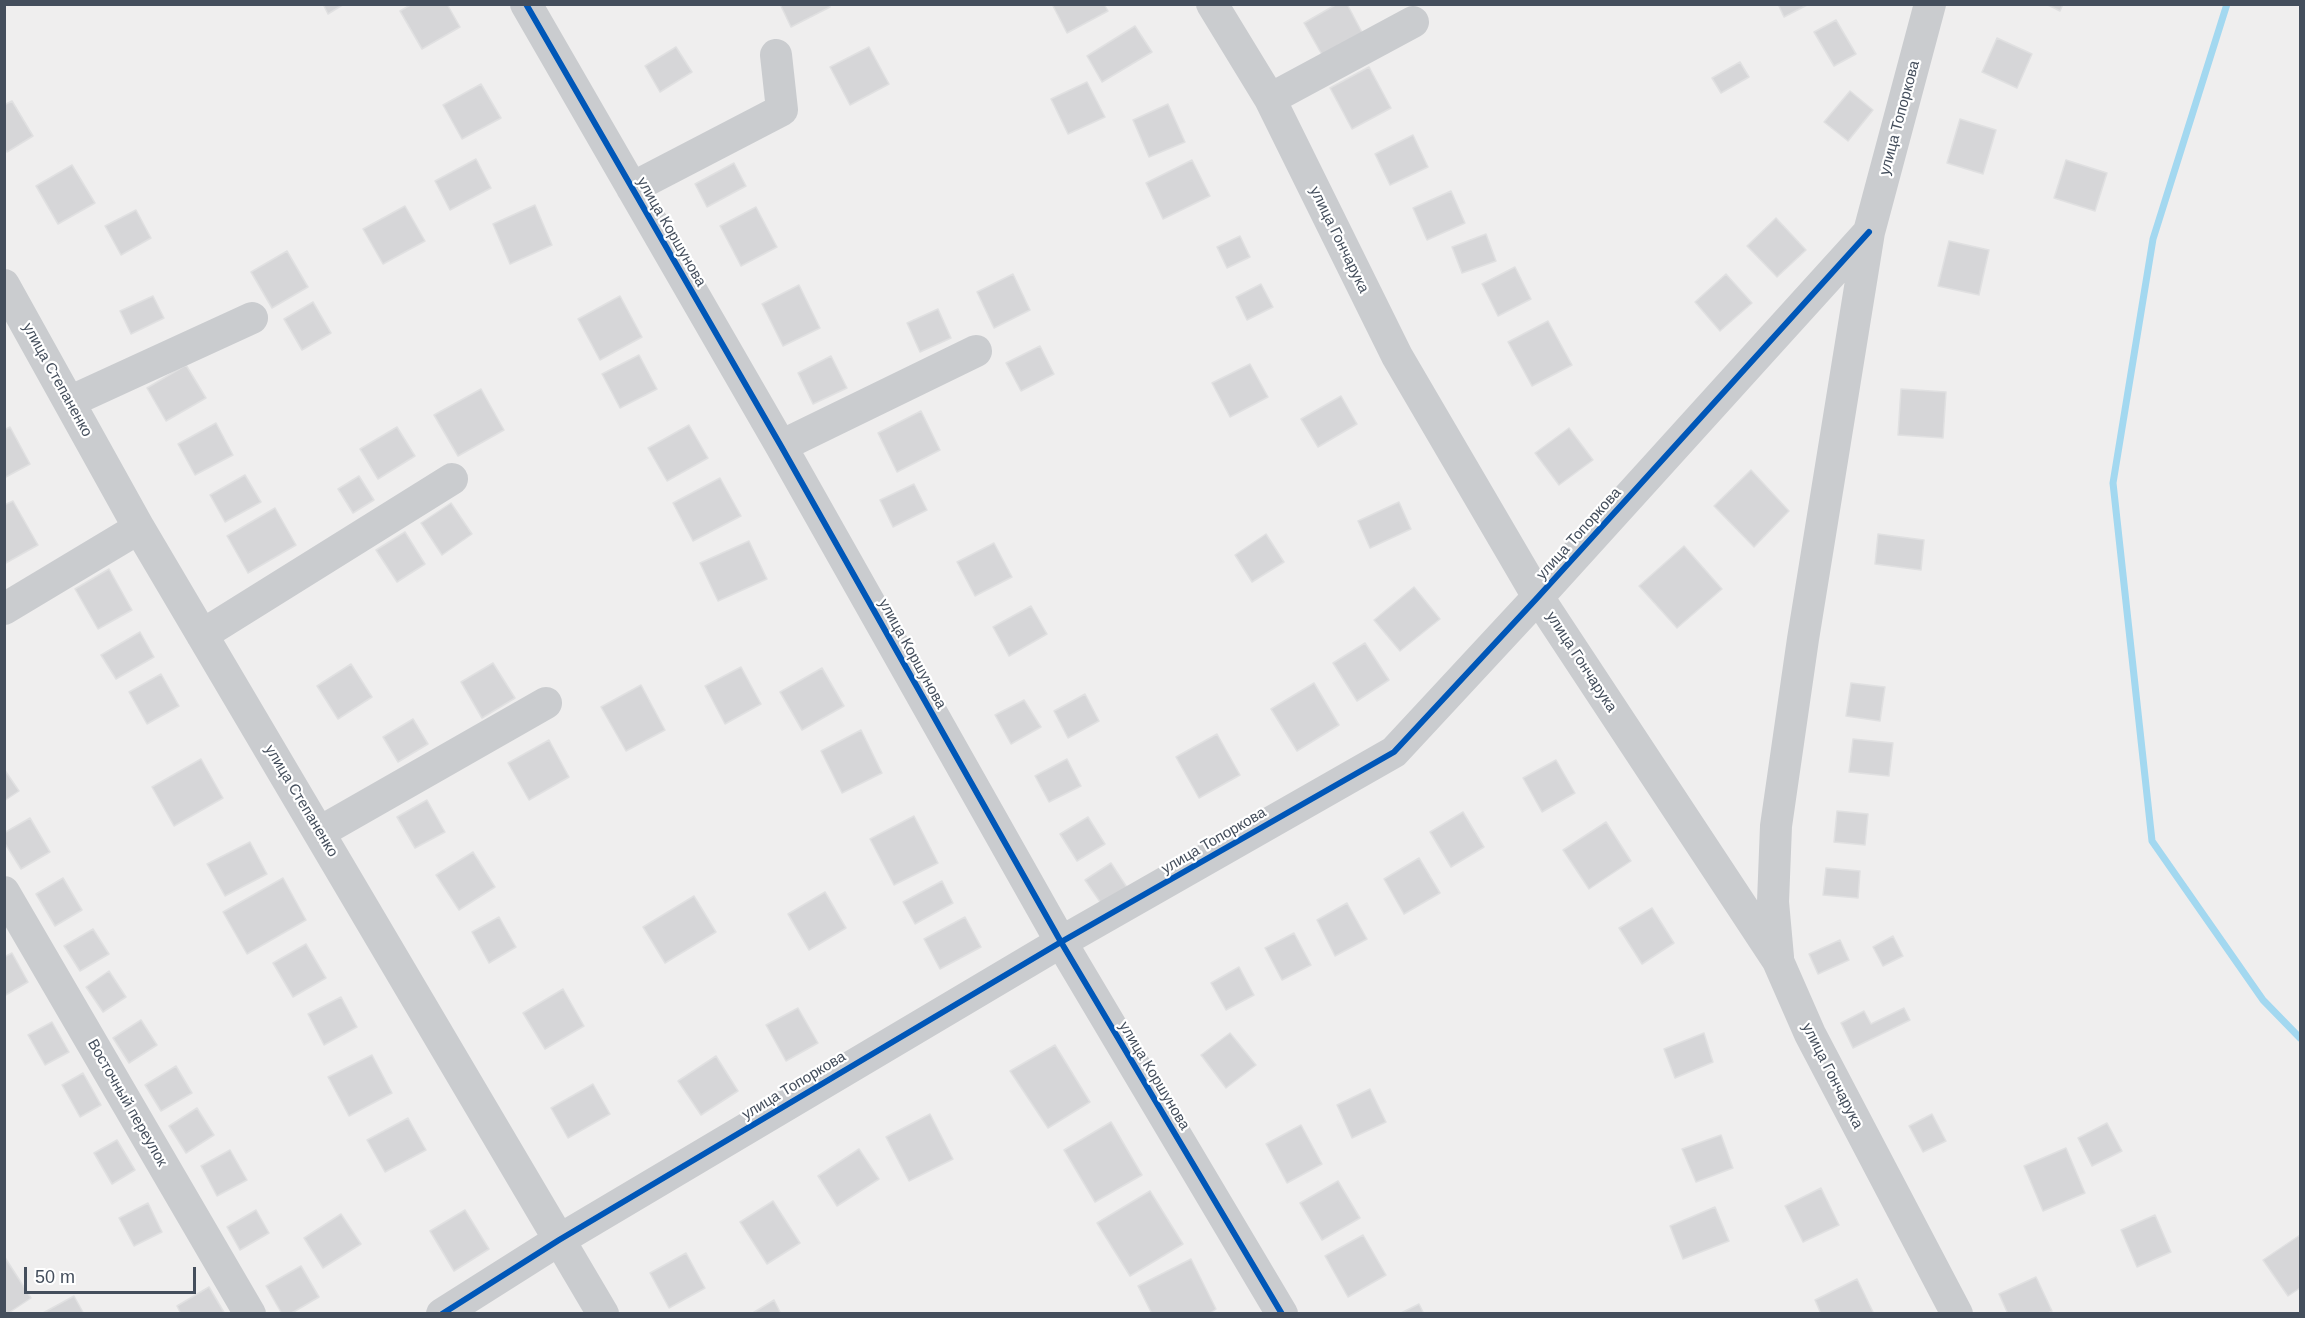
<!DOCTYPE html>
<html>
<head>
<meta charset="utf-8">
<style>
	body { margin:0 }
	#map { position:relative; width:2305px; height:1318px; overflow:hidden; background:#efeeee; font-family:Arial,sans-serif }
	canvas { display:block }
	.frame { position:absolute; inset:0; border:6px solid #444e5c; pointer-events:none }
	.scale { position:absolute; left:24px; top:1267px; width:172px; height:27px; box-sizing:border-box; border:3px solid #444e5c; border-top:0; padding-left:8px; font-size:18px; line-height:21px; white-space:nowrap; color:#444e5c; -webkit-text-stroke:4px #fff; paint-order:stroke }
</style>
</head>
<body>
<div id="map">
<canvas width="2305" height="1318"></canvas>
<div class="frame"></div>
<div class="scale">50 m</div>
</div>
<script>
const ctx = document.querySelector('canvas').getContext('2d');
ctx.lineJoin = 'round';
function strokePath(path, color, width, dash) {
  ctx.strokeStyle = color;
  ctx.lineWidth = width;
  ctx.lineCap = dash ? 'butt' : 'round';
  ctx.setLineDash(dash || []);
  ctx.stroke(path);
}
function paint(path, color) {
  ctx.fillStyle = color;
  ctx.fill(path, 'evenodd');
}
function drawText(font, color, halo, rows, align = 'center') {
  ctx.font = font + ' Arial,sans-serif';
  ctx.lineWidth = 4.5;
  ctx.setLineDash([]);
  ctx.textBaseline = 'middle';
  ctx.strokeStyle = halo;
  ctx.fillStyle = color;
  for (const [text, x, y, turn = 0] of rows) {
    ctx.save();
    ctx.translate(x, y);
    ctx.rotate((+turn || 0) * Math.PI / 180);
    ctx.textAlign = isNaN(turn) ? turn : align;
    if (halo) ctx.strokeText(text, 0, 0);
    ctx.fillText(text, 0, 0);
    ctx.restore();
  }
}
strokePath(new Path2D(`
	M 2227,4 L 2153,239 L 2113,483 L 2152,841 L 2263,1000 L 2300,1038`), '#a3d8f0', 7);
const building = new Path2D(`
	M 323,4 L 344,4 L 328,14 Z
	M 412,4 L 447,4 L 460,27 L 422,49 L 400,11 Z
	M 780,4 L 828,4 L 830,7 L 791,27 Z
	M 1052,4 L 1104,4 L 1108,11 L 1067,33 Z
	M 1337,4 L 1347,4 L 1365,38 L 1325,60 L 1304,23 Z
	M 1778,4 L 1809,4 L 1784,17 Z
	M 2046,4 L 2063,4 L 2060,11 Z
	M 1836,20 L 1856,54 L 1834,66 L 1814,32 Z
	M 1135,26 L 1152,52 L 1102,82 L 1087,56 Z
	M 1997,38 L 2032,54 L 2017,88 L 1982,72 Z
	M 676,47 L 692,72 L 660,92 L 645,66 Z
	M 869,47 L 889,84 L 850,105 L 830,67 Z
	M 1740,62 L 1749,77 L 1721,93 L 1712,78 Z
	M 1369,67 L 1391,108 L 1352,129 L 1330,88 Z
	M 1087,82 L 1105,117 L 1068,134 L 1051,99 Z
	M 481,84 L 501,118 L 462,139 L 443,105 Z
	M 1850,91 L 1873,110 L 1848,141 L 1824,122 Z
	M 12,101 L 33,136 L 7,152 L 4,148 L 4,105 Z
	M 1168,104 L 1185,142 L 1149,157 L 1133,120 Z
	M 1960,119 L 1996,130 L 1983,174 L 1947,163 Z
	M 1413,135 L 1428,167 L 1390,185 L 1375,154 Z
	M 476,159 L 491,188 L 450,210 L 435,181 Z
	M 1192,160 L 1210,196 L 1163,219 L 1146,183 Z
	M 2066,160 L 2107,173 L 2095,211 L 2054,198 Z
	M 734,163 L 746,186 L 707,207 L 695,184 Z
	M 72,165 L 95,203 L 58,224 L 36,186 Z
	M 1451,191 L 1465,223 L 1427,240 L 1413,208 Z
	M 535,205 L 552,245 L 510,264 L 493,224 Z
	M 405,206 L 425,241 L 383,264 L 363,229 Z
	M 756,207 L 777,247 L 741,266 L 720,226 Z
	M 136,210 L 151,238 L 121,255 L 105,226 Z
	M 1776,218 L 1806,250 L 1777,277 L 1747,246 Z
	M 1486,234 L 1496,261 L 1462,273 L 1452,247 Z
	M 1240,236 L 1250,257 L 1227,268 L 1217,247 Z
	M 1949,241 L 1989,250 L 1979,295 L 1938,286 Z
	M 287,251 L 308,287 L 272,308 L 251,272 Z
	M 1515,267 L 1531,299 L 1498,316 L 1482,284 Z
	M 1013,274 L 1030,310 L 994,328 L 977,292 Z
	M 1726,274 L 1752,303 L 1720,331 L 1695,302 Z
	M 1261,284 L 1273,307 L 1247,320 L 1236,297 Z
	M 799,285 L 820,328 L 783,346 L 762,304 Z
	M 153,296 L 164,318 L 131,334 L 120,311 Z
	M 620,296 L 642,337 L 600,360 L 578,319 Z
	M 313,302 L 331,333 L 302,350 L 284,319 Z
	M 938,309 L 951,338 L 920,352 L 907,323 Z
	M 1548,321 L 1572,365 L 1532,386 L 1508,342 Z
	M 1040,346 L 1054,374 L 1021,391 L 1006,363 Z
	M 639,355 L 657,389 L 620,408 L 602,374 Z
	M 831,356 L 847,388 L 813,404 L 798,373 Z
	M 1250,364 L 1268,397 L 1230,417 L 1212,383 Z
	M 186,365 L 206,398 L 166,421 L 147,388 Z
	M 481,389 L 504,430 L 458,456 L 434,415 Z
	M 1901,389 L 1946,392 L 1943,438 L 1898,435 Z
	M 1341,396 L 1357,424 L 1318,447 L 1301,419 Z
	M 921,411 L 940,450 L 897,472 L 878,433 Z
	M 216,423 L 233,455 L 195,475 L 178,444 Z
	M 689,425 L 708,458 L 667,481 L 648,448 Z
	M 10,427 L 30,464 L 4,478 L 4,430 Z
	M 397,427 L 415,456 L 378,479 L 360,449 Z
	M 1569,428 L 1593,460 L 1559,485 L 1535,453 Z
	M 1751,470 L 1789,511 L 1754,547 L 1714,506 Z
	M 245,475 L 261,502 L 225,522 L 210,495 Z
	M 359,476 L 374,500 L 353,513 L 338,489 Z
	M 720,478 L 741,516 L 693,541 L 673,503 Z
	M 914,484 L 927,510 L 893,527 L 880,500 Z
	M 13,501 L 38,545 L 4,564 L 4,505 Z
	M 1399,502 L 1411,529 L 1370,548 L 1358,521 Z
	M 451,503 L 472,534 L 442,555 L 421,523 Z
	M 275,508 L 296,545 L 248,573 L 227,536 Z
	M 405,532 L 425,564 L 397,582 L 376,550 Z
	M 1266,534 L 1284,562 L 1252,582 L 1235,555 Z
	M 1878,534 L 1924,540 L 1921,570 L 1875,564 Z
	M 749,541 L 767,579 L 718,601 L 700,563 Z
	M 994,543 L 1012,577 L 975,596 L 957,562 Z
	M 1684,546 L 1722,589 L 1677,628 L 1639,586 Z
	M 109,569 L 132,610 L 98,629 L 75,589 Z
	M 1414,587 L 1440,619 L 1400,651 L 1374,620 Z
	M 1031,606 L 1047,634 L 1009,656 L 993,627 Z
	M 140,632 L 154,657 L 116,679 L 101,655 Z
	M 1365,643 L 1389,680 L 1357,701 L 1333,663 Z
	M 493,663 L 515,698 L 482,718 L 461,682 Z
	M 351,664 L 372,697 L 338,719 L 317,686 Z
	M 741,667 L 761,704 L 725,724 L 705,686 Z
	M 822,668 L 844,706 L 802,730 L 780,692 Z
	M 161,674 L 179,706 L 147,724 L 129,692 Z
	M 1314,683 L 1339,725 L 1297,751 L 1271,709 Z
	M 1851,683 L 1885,687 L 1880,721 L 1846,716 Z
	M 641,685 L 665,730 L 626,751 L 601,707 Z
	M 1085,694 L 1099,721 L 1068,738 L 1054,711 Z
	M 1024,700 L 1041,727 L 1011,744 L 995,715 Z
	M 413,719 L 428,744 L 398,762 L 383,737 Z
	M 861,730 L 882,773 L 842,793 L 821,751 Z
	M 1217,734 L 1240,775 L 1199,798 L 1176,757 Z
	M 1853,739 L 1893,743 L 1889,776 L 1849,772 Z
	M 549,740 L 569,777 L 529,800 L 508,763 Z
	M 201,759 L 223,798 L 174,826 L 152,787 Z
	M 1067,759 L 1081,786 L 1049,802 L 1035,776 Z
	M 1556,760 L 1575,793 L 1542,812 L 1523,778 Z
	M 4,769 L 19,791 L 4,801 Z
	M 427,800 L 445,832 L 415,848 L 397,817 Z
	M 1837,811 L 1868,814 L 1865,845 L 1834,842 Z
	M 1463,812 L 1484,847 L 1451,867 L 1430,832 Z
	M 914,816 L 938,863 L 894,885 L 870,839 Z
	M 1088,817 L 1105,844 L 1077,861 L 1060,834 Z
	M 30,818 L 50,852 L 21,869 L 4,842 L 4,833 Z
	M 1606,822 L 1631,861 L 1589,889 L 1563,850 Z
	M 250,842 L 267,874 L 225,896 L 207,864 Z
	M 473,852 L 495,887 L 459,910 L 436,875 Z
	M 1419,858 L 1440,893 L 1404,914 L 1384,879 Z
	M 1111,863 L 1128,889 L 1103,906 L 1085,880 Z
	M 1826,868 L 1860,871 L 1858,898 L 1823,895 Z
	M 63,878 L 82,910 L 55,926 L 36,894 Z
	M 283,878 L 306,920 L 247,954 L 223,912 Z
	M 942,881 L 953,903 L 915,924 L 903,902 Z
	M 825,892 L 846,928 L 809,950 L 788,914 Z
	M 694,896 L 716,932 L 665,963 L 643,927 Z
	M 1347,903 L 1367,939 L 1335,956 L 1317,920 Z
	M 1652,908 L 1674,943 L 1642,964 L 1619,928 Z
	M 499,917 L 516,947 L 489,963 L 472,932 Z
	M 965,917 L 981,947 L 940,969 L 924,939 Z
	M 93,929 L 109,954 L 80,971 L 64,946 Z
	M 1294,933 L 1311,965 L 1282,980 L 1265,948 Z
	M 1893,936 L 1903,956 L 1883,966 L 1873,947 Z
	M 1840,940 L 1849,960 L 1818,974 L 1809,954 Z
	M 306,944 L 326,978 L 293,997 L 273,963 Z
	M 12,953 L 28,982 L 4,996 L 4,957 Z
	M 1239,967 L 1254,995 L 1226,1010 L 1211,983 Z
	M 109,971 L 126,997 L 103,1012 L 86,987 Z
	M 563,989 L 584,1026 L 545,1049 L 523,1013 Z
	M 341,997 L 357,1027 L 324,1045 L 308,1014 Z
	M 798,1008 L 818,1043 L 786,1061 L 766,1025 Z
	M 1904,1008 L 1910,1020 L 1853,1048 L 1841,1023 L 1864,1011 L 1871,1024 Z
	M 141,1020 L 157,1045 L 129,1063 L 113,1038 Z
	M 52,1022 L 69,1052 L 45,1065 L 28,1035 Z
	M 1230,1033 L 1256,1065 L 1226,1088 L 1201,1055 Z
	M 1704,1033 L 1713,1062 L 1675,1078 L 1664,1049 Z
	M 1055,1045 L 1090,1102 L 1048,1128 L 1010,1071 Z
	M 372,1055 L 392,1093 L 349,1116 L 328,1077 Z
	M 716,1056 L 738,1091 L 701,1115 L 678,1081 Z
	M 176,1066 L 192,1093 L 161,1111 L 145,1085 Z
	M 83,1073 L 101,1105 L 80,1117 L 62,1085 Z
	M 593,1084 L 610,1114 L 568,1138 L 551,1108 Z
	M 1370,1089 L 1386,1122 L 1352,1138 L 1337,1105 Z
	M 197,1108 L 214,1135 L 186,1153 L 169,1126 Z
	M 930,1114 L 953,1159 L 909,1181 L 886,1137 Z
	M 1932,1114 L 1946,1141 L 1923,1152 L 1909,1126 Z
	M 408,1118 L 426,1150 L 385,1172 L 367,1140 Z
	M 1111,1122 L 1142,1175 L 1095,1202 L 1064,1150 Z
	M 2107,1123 L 2122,1151 L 2092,1166 L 2078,1138 Z
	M 1301,1125 L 1322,1164 L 1287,1183 L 1266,1144 Z
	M 1721,1135 L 1733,1168 L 1696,1182 L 1682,1149 Z
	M 117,1140 L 135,1170 L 112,1184 L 94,1153 Z
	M 2066,1148 L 2085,1193 L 2043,1211 L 2024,1166 Z
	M 859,1149 L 879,1179 L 837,1206 L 818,1176 Z
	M 230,1150 L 247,1180 L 217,1196 L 201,1166 Z
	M 1338,1181 L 1360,1218 L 1322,1240 L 1300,1203 Z
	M 1821,1188 L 1839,1225 L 1803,1242 L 1785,1206 Z
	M 1150,1191 L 1183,1244 L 1130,1276 L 1097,1223 Z
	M 773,1201 L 800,1243 L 767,1264 L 740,1222 Z
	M 148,1203 L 162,1232 L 134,1246 L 119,1218 Z
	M 1715,1207 L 1729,1241 L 1683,1259 L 1670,1226 Z
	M 256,1210 L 269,1233 L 240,1250 L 227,1227 Z
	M 465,1210 L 489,1249 L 454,1271 L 430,1231 Z
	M 341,1214 L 361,1244 L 323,1268 L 304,1238 Z
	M 2155,1215 L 2171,1252 L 2137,1267 L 2121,1230 Z
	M 1363,1235 L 1386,1275 L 1348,1297 L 1325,1256 Z
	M 2300,1235 L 2300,1288 L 2288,1296 L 2263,1260 Z
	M 686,1253 L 705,1288 L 669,1308 L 650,1273 Z
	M 4,1256 L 31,1298 L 7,1314 L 4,1314 Z
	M 1191,1259 L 1216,1309 L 1209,1314 L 1152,1314 L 1138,1286 Z
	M 301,1266 L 319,1297 L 290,1314 L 282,1314 L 266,1286 Z
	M 2036,1277 L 2052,1311 L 2046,1314 L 2008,1314 L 1999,1294 Z
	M 1857,1279 L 1874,1314 L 1821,1314 L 1815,1300 Z
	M 209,1287 L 225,1314 L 181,1314 L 177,1306 Z
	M 74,1296 L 84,1314 L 43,1314 L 43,1313 Z
	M 774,1300 L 781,1314 L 751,1314 Z
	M 1419,1304 L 1424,1314 L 1399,1314 Z`);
paint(building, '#d6d6d8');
strokePath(building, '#e0e0e1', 1.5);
strokePath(new Path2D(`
	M 526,4 L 781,446 L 1061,942 L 1282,1314
	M 1212,4 L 1270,99 L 1397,356 L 1538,597 L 1778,961 L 1810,1034 L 1957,1314
	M 1270,99 L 1413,22
	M 632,188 L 782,110 L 776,55
	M 4,285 L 139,528 L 603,1314
	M 69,402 L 252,318
	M 781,446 L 976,351
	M 4,609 L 139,528
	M 202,635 L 452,479
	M 320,832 L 546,703
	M 4,892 L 250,1314
	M 1778,957 L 1773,902 L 1776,826 L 1803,639 L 1869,232 L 1930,4
	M 442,1314 L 559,1240 L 1061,942 L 1394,752 L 1538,597 L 1869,232`), '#cacccf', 32);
strokePath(new Path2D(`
	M 526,4 L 781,446 L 1061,942 L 1282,1314
	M 442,1314 L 559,1240 L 1061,942 L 1394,752 L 1538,597 L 1869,232`), '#0057b8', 6);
drawText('15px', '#444e5c', '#fff', [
	["улица Топоркова",1900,118,-75],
	["улица Коршунова",671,232,60],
	["улица Гончарука",1339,240,64],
	["улица Степаненко",57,380,61],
	["улица Топоркова",1579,534,-48],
	["улица Коршунова",912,654,61],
	["улица Гончарука",1581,662,57],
	["улица Степаненко",301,801,59],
	["улица Топоркова",1214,841,-30],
	["улица Коршунова",1154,1076,59],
	["улица Гончарука",1832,1076,63],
	["улица Топоркова",794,1086,-31],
	["Восточный переулок",127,1103,60]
]);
</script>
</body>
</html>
